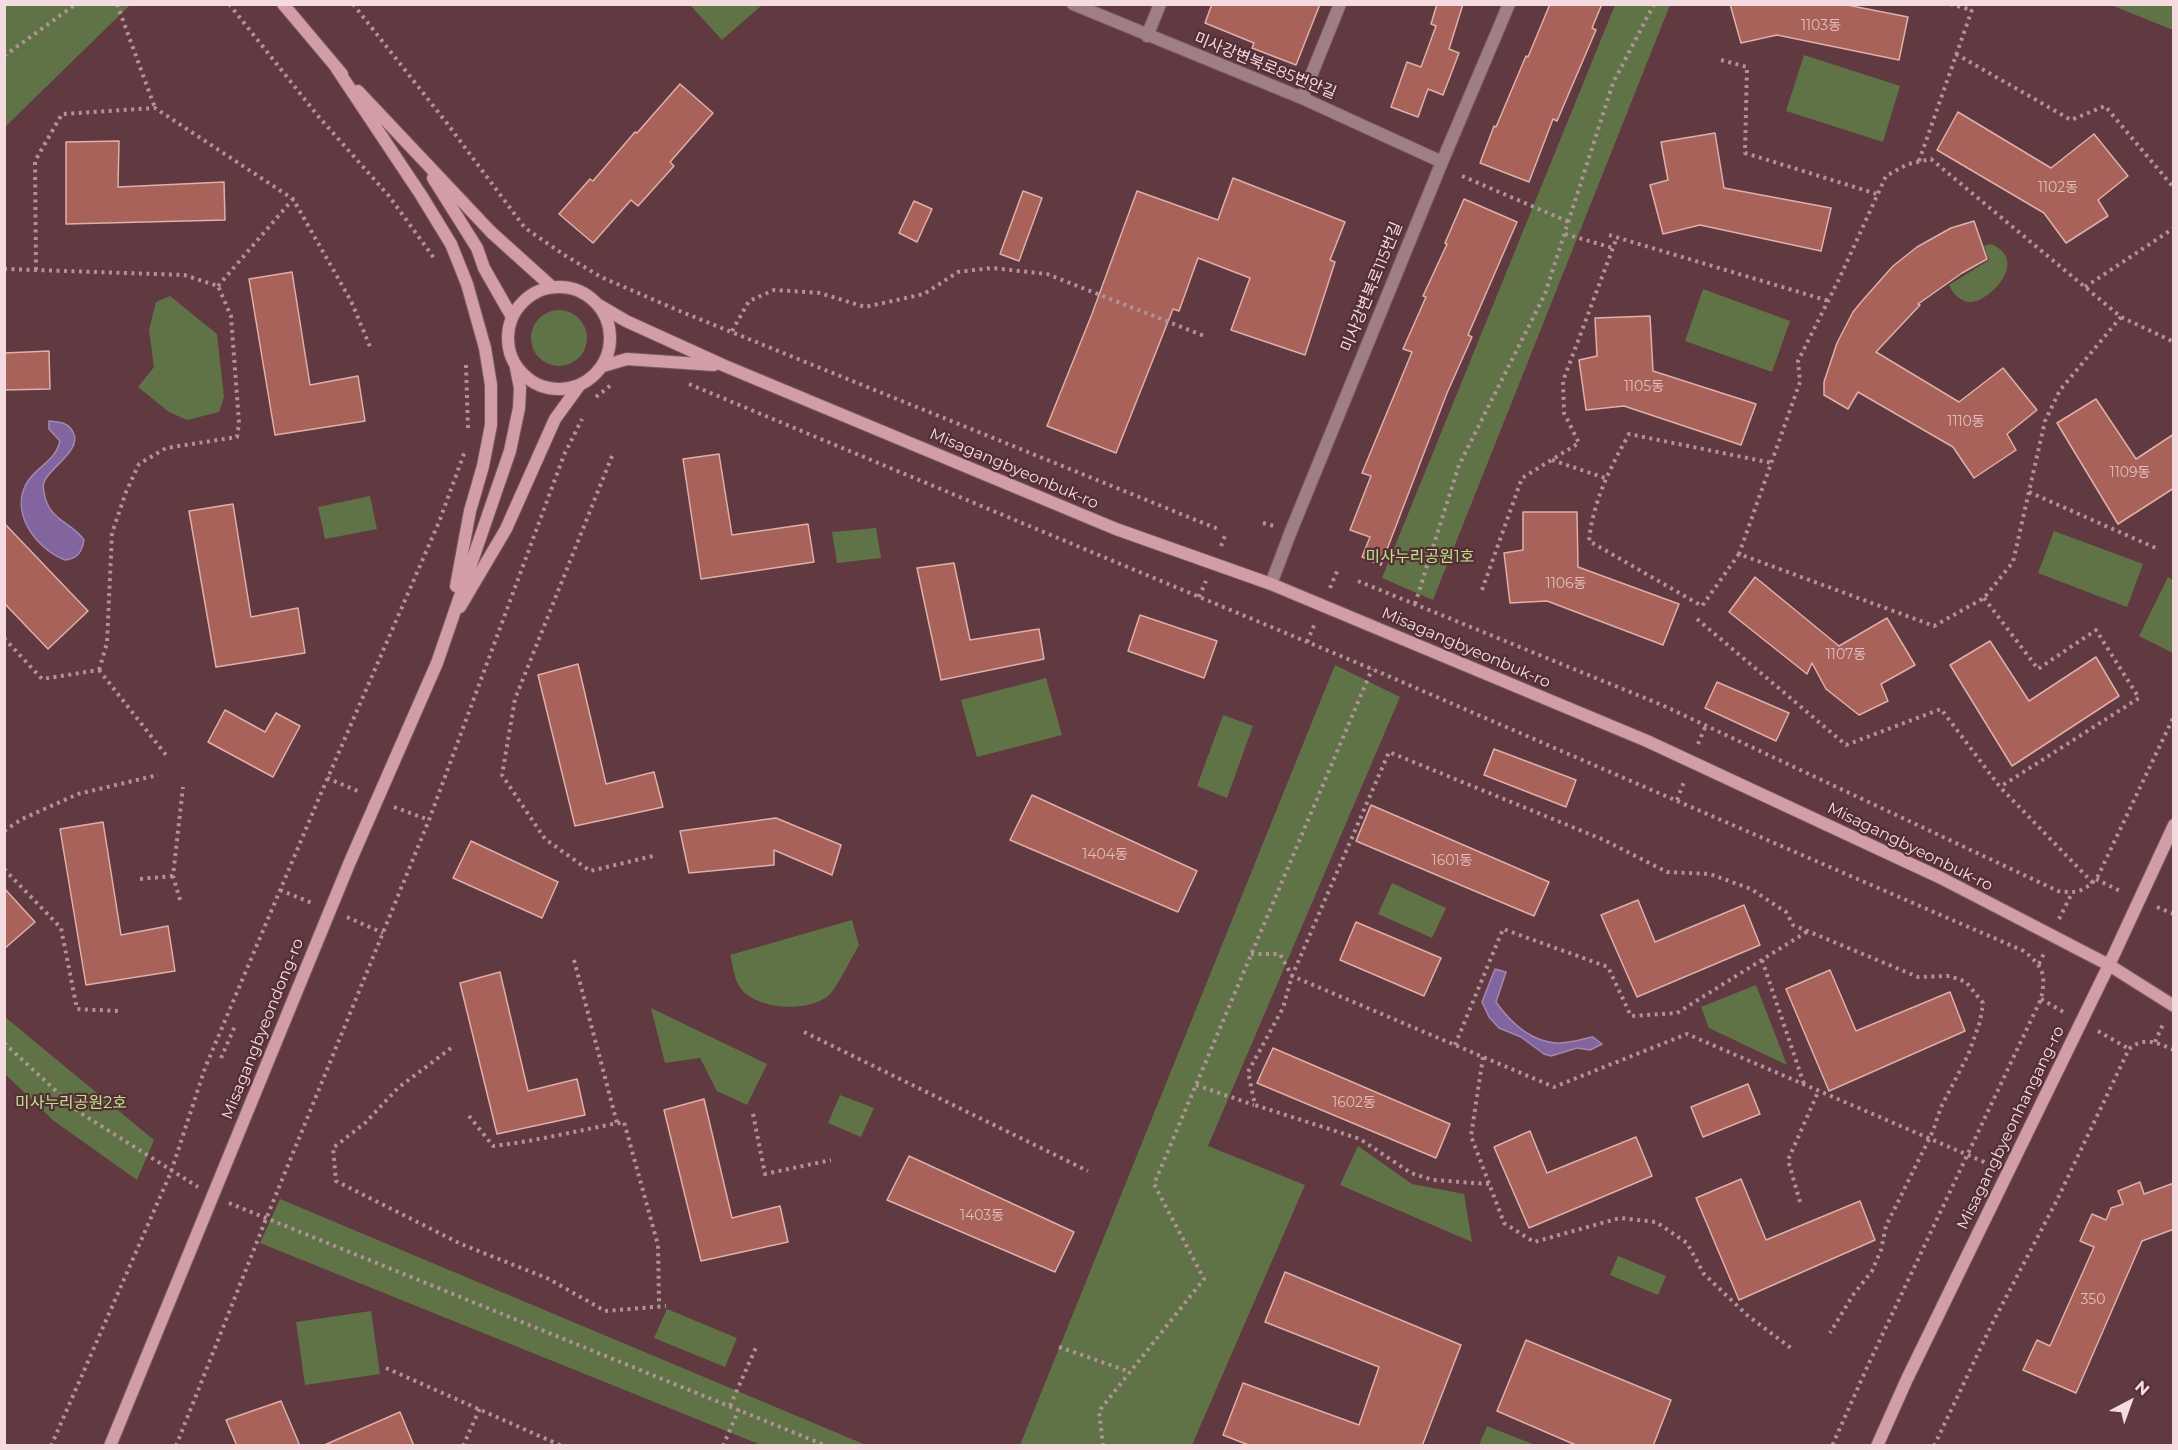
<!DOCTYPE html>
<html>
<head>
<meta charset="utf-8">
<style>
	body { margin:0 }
	#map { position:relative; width:2178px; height:1450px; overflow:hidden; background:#603941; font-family:Montserrat,sans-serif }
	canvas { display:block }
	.frame { position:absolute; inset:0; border:6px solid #f4dbdf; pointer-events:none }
	.north { position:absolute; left:2100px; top:1372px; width:60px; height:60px; -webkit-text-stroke:4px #542f36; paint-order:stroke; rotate:41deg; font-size:16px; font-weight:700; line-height:24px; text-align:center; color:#f4dbdf }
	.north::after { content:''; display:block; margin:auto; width:21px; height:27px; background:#f4dbdf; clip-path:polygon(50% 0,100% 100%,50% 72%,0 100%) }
</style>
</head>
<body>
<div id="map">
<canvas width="2178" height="1450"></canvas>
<div class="frame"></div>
<div class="north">N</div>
</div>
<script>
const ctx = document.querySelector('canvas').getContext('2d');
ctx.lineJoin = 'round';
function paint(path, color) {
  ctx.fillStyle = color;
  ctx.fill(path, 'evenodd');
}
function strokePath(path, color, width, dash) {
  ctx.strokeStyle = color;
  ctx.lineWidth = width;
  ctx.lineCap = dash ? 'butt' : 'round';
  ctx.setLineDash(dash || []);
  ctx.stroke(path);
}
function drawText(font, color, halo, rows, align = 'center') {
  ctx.font = font + ' Montserrat,"Noto Sans KR",sans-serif';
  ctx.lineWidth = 4.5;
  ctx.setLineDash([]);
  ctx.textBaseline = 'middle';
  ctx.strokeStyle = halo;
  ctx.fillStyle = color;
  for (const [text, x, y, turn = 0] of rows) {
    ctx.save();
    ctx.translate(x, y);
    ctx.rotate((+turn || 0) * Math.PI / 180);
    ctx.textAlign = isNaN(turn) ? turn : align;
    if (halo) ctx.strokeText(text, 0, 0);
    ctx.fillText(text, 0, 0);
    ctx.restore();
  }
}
paint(new Path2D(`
	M 5,4 L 130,4 L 130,5 L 5,127 Z
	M 690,5 L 762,5 L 722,40 Z
	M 1615,5 L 1670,5 L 1433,600 L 1382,578 Z
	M 2111,5 L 2173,5 L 2173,30 Z
	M 1804,55 L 1900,86 L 1883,142 L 1786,111 Z
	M 1991,244 C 2031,261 1988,303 1970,302 C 1961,302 1953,294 1949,285 L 1989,260 L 1984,246 Z
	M 1703,289 L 1790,321 L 1772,372 L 1685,341 Z
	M 170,296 L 217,334 L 224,397 L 219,412 L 187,420 L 169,412 L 138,387 L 154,367 L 149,330 L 156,302 Z
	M531 338a28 28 0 1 1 56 0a28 28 0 1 1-56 0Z
	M 370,496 L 377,529 L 325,539 L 318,507 Z
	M 876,528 L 881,558 L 837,563 L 832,532 Z
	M 2054,531 L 2143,564 L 2127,607 L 2038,573 Z
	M 2168,577 L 2173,580 L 2173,653 L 2139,636 Z
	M 1335,665 L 1400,697 L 1208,1146 L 1305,1185 L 1192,1445 L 1020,1445 Z
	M 1046,678 L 1062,735 L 977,757 L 961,700 Z
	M 1223,715 L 1253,726 L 1227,798 L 1197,786 Z
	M 1392,883 L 1446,908 L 1432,938 L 1378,914 Z
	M 852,920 L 859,945 C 853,955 836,990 828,996 C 807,1013 754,1010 739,986 C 734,978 733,964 730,955 Z
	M 1756,985 L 1787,1065 L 1709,1028 L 1701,1007 Z
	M 651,1008 L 767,1064 L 747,1105 L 717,1091 L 700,1058 L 665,1063 Z
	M 5,1017 L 154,1140 L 137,1180 L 54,1121 L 5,1074 Z
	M 840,1095 L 874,1108 L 861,1137 L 828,1123 Z
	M 1358,1146 L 1412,1184 L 1464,1194 L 1472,1242 L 1340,1185 Z
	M 280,1199 L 866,1445 L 761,1445 L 260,1243 Z
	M 1618,1256 L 1666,1276 L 1658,1295 L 1610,1275 Z
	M 667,1309 L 737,1338 L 725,1367 L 654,1338 Z
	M 371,1311 L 380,1374 L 305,1385 L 296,1322 Z
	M 1487,1426 L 1535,1445 L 1479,1445 Z`), '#607347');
const water = new Path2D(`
	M 49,421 C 59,422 68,422 73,432 C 83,450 49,468 44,482 C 43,485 43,489 44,492 C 48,521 72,522 84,540 C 82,552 77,559 65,560 C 36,549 8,511 28,481 C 38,466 56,460 60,441 L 49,429 Z
	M 1495,969 L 1506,972 L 1496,1002 C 1510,1022 1530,1041 1556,1043 C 1568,1044 1582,1039 1593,1037 L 1602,1044 L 1590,1050 L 1577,1048 L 1551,1056 L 1544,1054 L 1521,1037 L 1499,1028 L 1489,1017 L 1482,1002 Z`);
paint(water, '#82649e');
strokePath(water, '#a488b2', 1.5);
const building = new Path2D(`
	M 1212,4 L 1320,4 L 1296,65 L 1252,48 L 1254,43 L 1205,23 Z
	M 1437,4 L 1463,4 L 1449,49 L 1459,53 L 1443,95 L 1428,89 L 1418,117 L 1391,107 L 1407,62 L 1421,67 L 1436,26 L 1431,24 Z
	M 1550,4 L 1602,4 L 1592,28 L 1596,30 L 1557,121 L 1553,119 L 1529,182 L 1480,163 L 1494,126 L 1496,127 L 1526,56 L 1528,57 Z
	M 1730,4 L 1842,4 L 1908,17 L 1899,60 L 1777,35 L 1741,43 Z
	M 680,84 L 713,113 L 670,162 L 674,166 L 638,206 L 631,200 L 593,243 L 559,214 L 590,179 L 593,181 L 635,132 L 637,133 Z
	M 1958,112 L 2051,168 L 2094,134 L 2128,176 L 2098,200 L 2108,216 L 2066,243 L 2044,213 L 1937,150 Z
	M 1715,133 L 1724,188 L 1831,208 L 1821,251 L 1700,225 L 1663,234 L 1650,185 L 1668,180 L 1661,142 Z
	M 119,141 L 118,187 L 224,182 L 225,220 L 66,224 L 66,142 Z
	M 1233,178 L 1345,222 L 1330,260 L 1335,262 L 1305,355 L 1231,330 L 1250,278 L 1198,258 L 1179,311 L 1173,309 L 1116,453 L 1047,426 L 1092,314 L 1137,191 L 1218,220 Z
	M 1023,191 L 1042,198 L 1019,261 L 1000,254 Z
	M 1464,199 L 1517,222 L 1468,335 L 1472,337 L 1447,393 L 1381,565 L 1362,557 L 1370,537 L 1350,530 L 1371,476 L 1362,473 L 1412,352 L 1403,349 L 1426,297 L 1423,296 L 1447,244 L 1445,243 Z
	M 914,201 L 932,209 L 917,242 L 899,233 Z
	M 1974,221 L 1987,259 L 1962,273 L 1918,304 L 1920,305 L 1876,352 L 1959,402 L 2003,368 L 2037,410 L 2007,434 L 2016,450 L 1974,478 L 1953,447 L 1858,392 L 1848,409 L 1824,395 L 1824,382 L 1837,343 L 1853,312 L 1862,301 L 1893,266 L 1917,247 L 1951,228 Z
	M 292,272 L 310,385 L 358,376 L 365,421 L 275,435 L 249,279 Z
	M 1650,316 L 1653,371 L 1756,404 L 1741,445 L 1624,406 L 1586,410 L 1579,360 L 1597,356 L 1595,318 Z
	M 49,351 L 50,389 L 4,390 L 4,353 Z
	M 2096,399 L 2136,459 L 2174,434 L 2174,488 L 2118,524 L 2057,423 Z
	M 719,454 L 732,535 L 808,524 L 814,562 L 701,579 L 683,459 Z
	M 233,504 L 251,617 L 298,608 L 305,653 L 216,667 L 189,511 Z
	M 1523,512 L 1577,512 L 1578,567 L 1679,604 L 1663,645 L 1547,601 L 1510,603 L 1504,553 L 1523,550 Z
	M 4,523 L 88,611 L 48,649 L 4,603 Z
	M 954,563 L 970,640 L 1039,629 L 1044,659 L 941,680 L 917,568 Z
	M 1755,577 L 1839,646 L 1887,618 L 1915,665 L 1881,684 L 1888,701 L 1859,715 L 1826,689 L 1812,663 L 1807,674 L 1729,612 Z
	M 1140,615 L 1217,641 L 1204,678 L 1128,651 Z
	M 1990,641 L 2029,701 L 2096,657 L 2119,696 L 2012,766 L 1950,665 Z
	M 578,664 L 606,784 L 654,772 L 663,807 L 575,826 L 538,675 Z
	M 1717,682 L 1789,713 L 1776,741 L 1705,708 Z
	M 225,710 L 265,732 L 276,713 L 300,726 L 273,777 L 208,742 Z
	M 1494,749 L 1576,780 L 1566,807 L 1484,775 Z
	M 1032,795 L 1197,871 L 1178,912 L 1010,840 Z
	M 1371,805 L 1549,882 L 1534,916 L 1356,841 Z
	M 776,818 L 841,845 L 832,875 L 774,850 L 774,865 L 689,873 L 680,831 Z
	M 103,822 L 121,935 L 168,926 L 175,971 L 86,985 L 60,829 Z
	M 471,841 L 558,882 L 542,918 L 453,878 Z
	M 4,888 L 35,922 L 4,949 Z
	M 1638,900 L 1655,942 L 1744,905 L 1760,945 L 1637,997 L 1601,915 Z
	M 1356,922 L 1441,958 L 1424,996 L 1340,960 Z
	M 1830,970 L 1856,1031 L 1950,992 L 1965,1031 L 1829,1091 L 1786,989 Z
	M 500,972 L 528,1091 L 577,1079 L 585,1115 L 497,1134 L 460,983 Z
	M 1273,1048 L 1450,1124 L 1436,1158 L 1257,1083 Z
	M 1748,1084 L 1760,1114 L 1703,1137 L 1691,1107 Z
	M 704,1099 L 732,1218 L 780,1206 L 788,1242 L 701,1261 L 664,1110 Z
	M 1530,1131 L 1547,1173 L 1636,1137 L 1652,1176 L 1529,1228 L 1494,1147 Z
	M 909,1156 L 1074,1232 L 1055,1272 L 887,1200 Z
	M 1741,1179 L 1766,1240 L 1860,1201 L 1875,1240 L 1739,1300 L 1696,1198 Z
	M 2140,1182 L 2144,1194 L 2174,1183 L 2174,1229 L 2142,1241 L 2076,1393 L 2023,1370 L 2037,1340 L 2050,1346 L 2094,1247 L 2080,1241 L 2092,1214 L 2106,1220 L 2111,1208 L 2123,1204 L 2118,1191 Z
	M 1285,1272 L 1461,1345 L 1422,1446 L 1251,1446 L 1223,1435 L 1243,1383 L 1359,1425 L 1379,1367 L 1265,1322 Z
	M 1526,1340 L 1671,1400 L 1653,1446 L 1578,1446 L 1497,1411 Z
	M 281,1401 L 300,1446 L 237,1446 L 226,1420 Z
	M 400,1412 L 414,1446 L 322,1446 Z`);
paint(building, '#a9625a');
strokePath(building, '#dfb0aa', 1.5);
const street = new Path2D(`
	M 1073,4 L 1302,98 L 1442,162
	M 1147,36 L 1160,4
	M 1302,98 L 1340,4
	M 1271,584 L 1291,531 L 1442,162 L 1509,4`);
const secondary = new Path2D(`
	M 283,4 L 342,74
	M 337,69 L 421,195 L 451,244 L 467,284 L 485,348 L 491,385 L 491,425 L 483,466 L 470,511 L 456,586
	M 358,91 L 491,232 L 552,287
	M 433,178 L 477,248 L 484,268 L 512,317
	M508 338a51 51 0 1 1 102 0a51 51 0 1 1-102 0Z
	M 597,304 L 626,321 L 725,366 L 1116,529 L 1271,584 L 1647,741 L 1941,878 L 2109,965 L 2174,1006
	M 603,366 L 627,359 L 714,365
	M 460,607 L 506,529 L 555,419 L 579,386
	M 110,1446 L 349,864 L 437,663 L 510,451 L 519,408 L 520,388 L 516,368
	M 1877,1446 L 1907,1379 L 2109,965 L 2174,825`);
strokePath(street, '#7e5961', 14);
strokePath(secondary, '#7e5961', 14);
strokePath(new Path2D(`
	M 117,4 L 155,108
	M 229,4 L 318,116 L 389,196 L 434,258
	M 353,4 L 446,122 L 525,228 L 566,256 L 601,277 L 682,312 L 1218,529
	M 1950,4 L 1972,10
	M 1956,54 L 2071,120 L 2105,106 L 2174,188
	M 4,56 L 76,4
	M 1721,60 L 1747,67 L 1745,153 L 1877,194
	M 1919,161 L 1974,4
	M 1462,176 L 1569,222
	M 1565,234 L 1613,248
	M 1609,235 L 1829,301
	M 4,269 L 184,275 L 218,286 L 231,316 L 239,423 L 237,437 L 166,448 L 139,464 L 126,492 L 112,533 L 107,643 L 99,670
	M 36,270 L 35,161 L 62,114 L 155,108 L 293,199 L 351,301 L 371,349
	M 218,286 L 293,199
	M 2085,287 L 2174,228
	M 2121,317 L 2060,390 L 2045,421 L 2013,562 L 1984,598 L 1934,626 L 1739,554 L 1800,382 L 1798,361 L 1840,277 L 1886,176 L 1908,164 L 1931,159 L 2121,317 L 2174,342
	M 732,331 L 749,301 L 774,290 L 820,293 L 865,307 L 924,294 L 958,272 L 992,268 L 1047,274 L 1207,337
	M 466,365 L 468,429
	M 689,384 L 1372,669 L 2024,951 C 2044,968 2046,974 2041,999 L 1869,1363 L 1832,1446
	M 596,397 L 611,385
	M 612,456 L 515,699 L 502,775 L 545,839 L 590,871 L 653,856
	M 1552,460 L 1605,478
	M 2029,492 L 2158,549
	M 1263,523 L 1274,526
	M 1221,546 L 1226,533
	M 1739,554 L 1702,606 L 1589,541 C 1593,501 1610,468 1629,434 L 1772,463
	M 1358,581 L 1662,705 L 2058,891 C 2077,894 2086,891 2098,876 L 2174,716
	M 1330,588 L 1338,569
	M 1482,590 L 1522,478 L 1579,443 L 1564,413 L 1563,381 L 1617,237
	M 1199,597 L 1206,581
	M 1984,598 L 2038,669 L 2096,630 L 2139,698 L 2000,787
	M 1415,604 L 1459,465 L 1545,294 L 1613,83 L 1654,4
	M 1697,619 L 1846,745 L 1941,709 L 2000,787 L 2093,883
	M 4,638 L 42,679 L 99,670
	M 1307,642 L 1315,623
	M 99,670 L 166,755
	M 1698,744 L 1706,725
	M 327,778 L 360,792
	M 1677,800 L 1685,779
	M 394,807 L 429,820
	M 4,831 L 22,819 L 78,794 L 158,775
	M 4,869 L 61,928 L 77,1009 L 118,1011
	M 140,879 L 173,876
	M 2096,879 L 2122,892
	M 280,890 L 312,903
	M 180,900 L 173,876 L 183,787
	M 2157,907 L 2174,914
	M 347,917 L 383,933
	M 2059,919 L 2072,893
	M 2174,929 L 2174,933
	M 1251,954 L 1280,954 L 1292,976 L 1554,1087 L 1687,1034 L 1991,1165
	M 574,960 L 617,1123
	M 1762,960 L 1804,1084
	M 2039,964 L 2045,951
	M 2041,999 L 2065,1013
	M 2098,1031 L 2129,1049
	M 804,1032 L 1088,1171
	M 2155,1042 L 2164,1022
	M 4,1043 L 79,1112 L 198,1187
	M 1455,1045 L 1503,929 L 1608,967 L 1631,1016 L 1677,1013 L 1808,931
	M 451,1048 L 398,1088 L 365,1123 L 333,1148 L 336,1181 L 461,1244 L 549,1279 L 605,1311 L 666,1306
	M 1483,1057 L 1471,1136 L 1504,1223 L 1534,1242 L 1620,1218 L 1656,1222 L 1687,1243 L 1704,1274 L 1747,1315 L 1791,1348
	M 221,1058 L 235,1026
	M 1196,1085 L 1254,1105
	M 753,1114 L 765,1174 L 831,1160
	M 469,1116 L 493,1146 C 537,1141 580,1130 624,1122 L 658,1245 L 659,1302
	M 1489,1184 L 1433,1180 L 1411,1173 L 1360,1139 L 1255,1105 L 1248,1072 L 1283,1008 L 1292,976 L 1389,752 L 1604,840 L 1667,872 L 1710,874 L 1751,889 L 1786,912 L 1793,925 L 1918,977 L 1950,976 L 1966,982 L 1983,1003 L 1980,1022 L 1968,1055 L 1941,1107 L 1933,1131 L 1886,1226 L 1881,1250 L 1872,1271 L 1853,1295 L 1830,1333
	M 1800,1202 L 1788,1160 L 1819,1090
	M 229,1203 L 827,1446
	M 1059,1347 L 1130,1372
	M 386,1368 L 562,1446
	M 730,1406 L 757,1345
	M 51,1446 L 171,1172 L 205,1068 L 319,798 L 439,522 L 465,451
	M 176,1446 L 266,1219 L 429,820 L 564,455 L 582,419
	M 463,1446 L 480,1408
	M 723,1446 L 739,1409
	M 1103,1446 L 1099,1411 L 1204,1279 L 1154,1184 L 1372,669
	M 1934,1446 L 1992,1324 L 2056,1202 L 2129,1049 C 2144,1036 2158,1043 2174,1050`), '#b19298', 4, [3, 4.5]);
strokePath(street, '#a07f84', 12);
strokePath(secondary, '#d29da6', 12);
drawText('14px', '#e1bdbe', null, [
	["1103동",1821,26],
	["1102동",2058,188],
	["1105동",1644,387],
	["1110동",1966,422],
	["1109동",2130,473],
	["1106동",1566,584],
	["1107동",1846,655],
	["1404동",1105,855],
	["1601동",1452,861],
	["1602동",1354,1103],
	["1403동",982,1216],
	["350",2093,1300]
]);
drawText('16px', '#f4dbdf', '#542f36', [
	["미사강변북로85번안길",1265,66,22],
	["미사강변북로115번길",1372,287,-68],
	["Misagangbyeonbuk-ro",1014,469,23],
	["Misagangbyeonbuk-ro",1466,648,23],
	["Misagangbyeonbuk-ro",1910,847,26],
	["Misagangbyeondong-ro",263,1029,-68],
	["Misagangbyeonhangang-ro",2011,1128,-64]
]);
drawText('16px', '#bde388', '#542f36', [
	["미사누리공원1호",1420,557],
	["미사누리공원2호",71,1103]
]);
</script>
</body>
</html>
